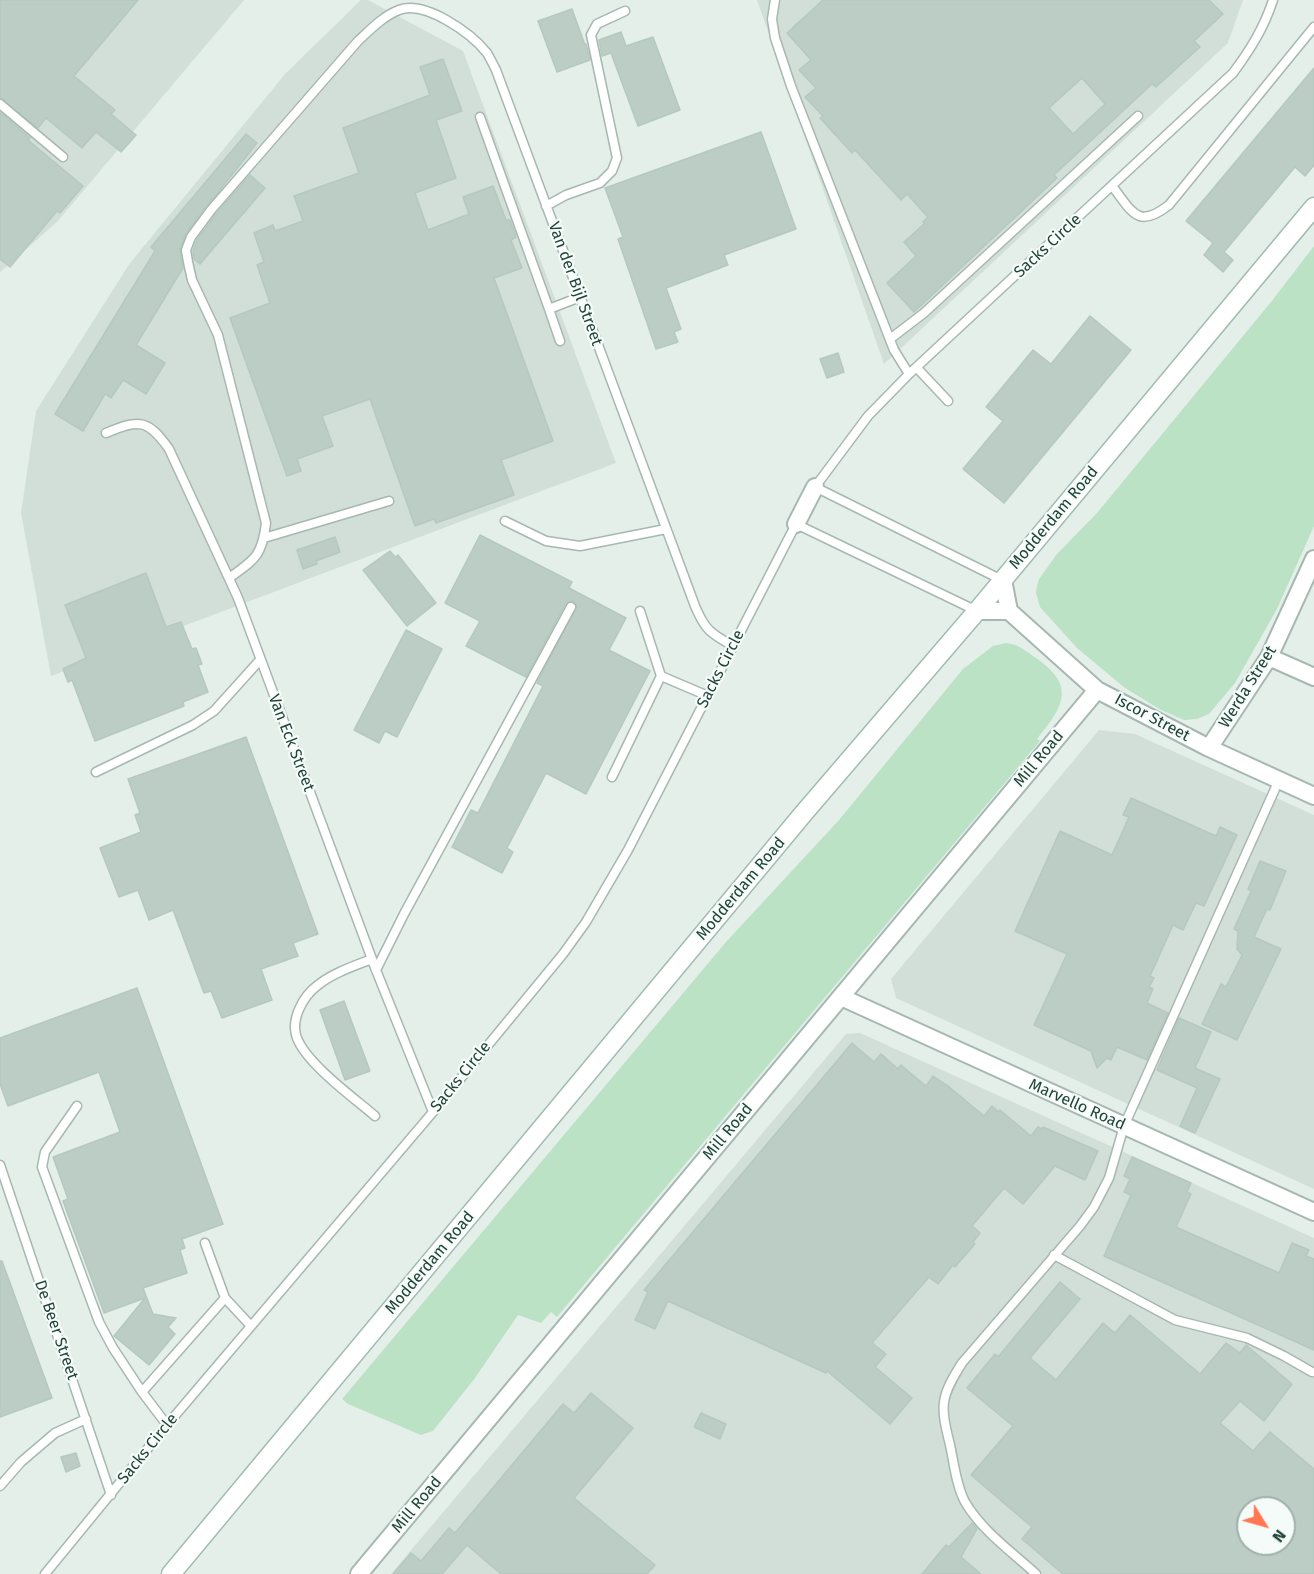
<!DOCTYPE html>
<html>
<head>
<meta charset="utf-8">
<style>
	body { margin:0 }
	#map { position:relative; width:1314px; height:1574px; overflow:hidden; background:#e4efea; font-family:"Fira Sans",sans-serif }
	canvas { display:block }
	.north { position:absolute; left:1236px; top:1496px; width:60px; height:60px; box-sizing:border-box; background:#f5fbf8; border:2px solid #a0b1ac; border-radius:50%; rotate:127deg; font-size:16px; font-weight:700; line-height:24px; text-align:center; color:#214339 }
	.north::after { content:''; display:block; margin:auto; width:21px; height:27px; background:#ff7752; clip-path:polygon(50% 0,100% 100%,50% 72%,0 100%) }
</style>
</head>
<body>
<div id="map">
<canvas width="1314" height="1574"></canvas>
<div class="north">N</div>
</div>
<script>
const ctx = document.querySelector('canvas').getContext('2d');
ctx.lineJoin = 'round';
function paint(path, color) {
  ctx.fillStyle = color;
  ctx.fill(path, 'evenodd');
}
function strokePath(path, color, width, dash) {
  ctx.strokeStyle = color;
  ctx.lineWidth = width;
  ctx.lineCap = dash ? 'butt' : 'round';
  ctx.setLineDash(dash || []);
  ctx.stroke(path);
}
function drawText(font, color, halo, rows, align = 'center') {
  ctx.font = font + ' "Fira Sans",sans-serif';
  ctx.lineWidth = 4.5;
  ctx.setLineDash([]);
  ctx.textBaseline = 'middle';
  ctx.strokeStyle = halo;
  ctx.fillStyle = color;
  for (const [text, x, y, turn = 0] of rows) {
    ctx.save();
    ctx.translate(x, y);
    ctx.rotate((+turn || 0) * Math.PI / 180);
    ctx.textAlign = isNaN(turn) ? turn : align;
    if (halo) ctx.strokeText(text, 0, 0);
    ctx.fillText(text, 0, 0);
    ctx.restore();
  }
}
paint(new Path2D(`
	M 0,0 L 244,0 L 57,222 L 0,272 Z
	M 361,0 L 368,0 L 463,51 L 616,463 L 51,676 L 21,513 L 36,411 L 130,263 L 286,73 Z
	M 757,0 L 1243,0 L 1228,43 L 884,364 Z
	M 1099,730 L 1135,734 L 1314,815 L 1314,1189 L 896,998 L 891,979 Z
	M 860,1033 L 1314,1238 L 1314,1574 L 391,1574 L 846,1034 ZM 1248,1508 L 1284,1508 L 1284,1544 L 1248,1544 Z`), '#d2dfd8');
paint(new Path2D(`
	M 1314,246 L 1314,526 L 1277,609 L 1235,683 L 1209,714 L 1197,719 L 1184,720 L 1161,710 L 1125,688 L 1077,648 L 1040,607 L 1036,593 L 1037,586 L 1039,579 L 1057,554 L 1097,513 L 1271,302 Z
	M 1006,643 C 1018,644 1026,651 1036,658 C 1077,686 1063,707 1037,739 L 1040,741 L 557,1317 L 551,1312 L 541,1323 L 518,1315 L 475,1378 L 433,1431 L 421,1435 L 348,1404 L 342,1399 L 726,942 L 839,820 L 963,669 L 993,646 Z`), '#bbe2c4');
const building = new Path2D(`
	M 0,0 L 138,0 L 74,76 L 115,110 L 111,114 L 136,135 L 121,152 L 96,132 L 82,148 L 46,118 L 38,128 L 0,98 Z
	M 823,0 L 1209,0 L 1223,14 L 1194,41 L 1200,47 L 1156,87 L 1152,84 L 1054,175 L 1057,178 L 914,312 L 887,283 L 916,256 L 904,242 L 924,224 L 923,222 L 928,217 L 907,194 L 901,200 L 855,150 L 852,153 L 820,118 L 823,116 L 805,97 L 816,88 L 799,70 L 811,60 L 787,33 ZM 1082,78 L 1105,104 L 1073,134 L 1049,108 Z
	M 572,9 L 585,45 L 586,44 L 590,60 L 557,72 L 538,21 Z
	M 621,32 L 626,46 L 653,37 L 680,110 L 638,126 L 611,53 L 602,56 L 599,40 Z
	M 443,59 L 462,111 L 436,120 L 456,178 L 415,193 L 428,230 L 469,214 L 463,197 L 493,186 L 506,220 L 510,220 L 516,237 L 511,240 L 522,268 L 494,278 L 553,441 L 501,460 L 514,495 L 436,523 L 434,519 L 415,526 L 370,399 L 322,416 L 333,446 L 297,459 L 301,471 L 287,476 L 230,318 L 270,303 L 257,265 L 264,262 L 254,233 L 273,225 L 275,231 L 303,221 L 294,196 L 359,173 L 343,128 L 430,95 L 420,67 Z
	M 1314,68 L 1314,165 L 1305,176 L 1295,167 L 1224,252 L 1233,260 L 1223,272 L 1204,255 L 1213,243 L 1186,221 Z
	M 0,112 L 30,138 L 28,140 L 83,186 L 60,213 L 57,211 L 10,267 L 0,259 Z
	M 761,132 L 796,229 L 724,255 L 728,265 L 666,288 L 681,329 L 674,332 L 678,342 L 656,349 L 618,239 L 623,237 L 605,188 Z
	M 246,134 L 257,143 L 186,233 L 180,250 L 183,268 L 136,345 L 165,363 L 146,394 L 123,380 L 111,398 L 105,394 L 83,431 L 55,414 L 155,251 L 151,247 Z
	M 250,175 L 265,188 L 200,264 L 194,259 L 193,251 L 197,240 L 216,214 Z
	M 1090,316 L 1131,350 L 1004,503 L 963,469 L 1003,421 L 986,407 L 1033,350 L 1051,364 Z
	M 838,353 L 844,372 L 827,378 L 820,359 Z
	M 480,535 L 572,582 L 569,588 L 626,618 L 609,650 L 650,671 L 586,794 L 546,773 L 507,848 L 513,852 L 502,873 L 452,847 L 471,810 L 478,813 L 543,686 L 537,683 L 577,606 L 573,601 L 566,603 L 526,677 L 466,646 L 480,621 L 445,603 Z
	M 335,537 L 340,552 L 316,561 L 317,564 L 303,569 L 297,550 Z
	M 390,551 L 395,557 L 398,555 L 436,603 L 407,626 L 363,570 Z
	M 146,573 L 166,627 L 181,622 L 192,649 L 196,648 L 202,664 L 198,665 L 208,692 L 183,702 L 184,706 L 95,741 L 72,680 L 68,682 L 63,669 L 86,658 L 65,605 Z
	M 406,630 L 442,649 L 397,737 L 385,731 L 379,743 L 354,730 Z
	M 246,737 L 318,934 L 293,943 L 298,956 L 261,969 L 272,1000 L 222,1018 L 211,991 L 204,993 L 173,910 L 149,920 L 138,890 L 119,897 L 100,848 L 141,832 L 135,815 L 140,813 L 128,779 Z
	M 1131,798 L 1216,836 L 1220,827 L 1237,835 L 1204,906 L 1196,903 L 1183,930 L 1173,925 L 1150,976 L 1154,978 L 1149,987 L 1153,989 L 1147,1003 L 1168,1013 L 1147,1060 L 1117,1047 L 1111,1060 L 1107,1058 L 1097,1068 L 1091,1051 L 1034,1025 L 1067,954 L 1015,931 L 1060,831 L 1112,855 L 1129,817 L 1123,815 Z
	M 1260,861 L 1286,871 L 1270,910 L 1267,909 L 1254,937 L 1281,949 L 1237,1040 L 1202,1024 L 1221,984 L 1226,987 L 1242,955 L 1237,949 L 1238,931 L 1234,929 L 1251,891 L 1248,889 Z
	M 137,988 L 223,1224 L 182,1239 L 185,1248 L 180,1250 L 187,1273 L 143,1288 L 153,1314 L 176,1318 L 168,1327 L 175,1334 L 149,1365 L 114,1336 L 145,1298 L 104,1313 L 63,1201 L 68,1199 L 53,1157 L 120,1132 L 99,1072 L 8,1106 L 0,1084 L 0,1038 Z
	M 344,1001 L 370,1071 L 345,1080 L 320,1010 Z
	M 1179,1018 L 1211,1032 L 1195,1068 L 1220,1079 L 1195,1133 L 1180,1126 L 1197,1088 L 1157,1070 Z
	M 852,1043 L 874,1062 L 881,1054 L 898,1069 L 901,1065 L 926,1086 L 933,1076 L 948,1086 L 984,1116 L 992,1106 L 999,1112 L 1000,1110 L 1031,1136 L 1038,1127 L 1042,1129 L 1043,1127 L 1098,1151 L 1085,1180 L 1055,1166 L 1023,1204 L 1004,1188 L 972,1226 L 980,1233 L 973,1242 L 975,1244 L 955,1267 L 953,1265 L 938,1284 L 929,1277 L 872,1343 L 886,1354 L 875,1367 L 912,1398 L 890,1424 L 827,1371 L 826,1373 L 668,1301 L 655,1329 L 635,1320 L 648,1292 L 644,1290 Z
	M 1132,1157 L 1191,1183 L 1187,1192 L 1191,1194 L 1176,1227 L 1279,1273 L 1292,1243 L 1309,1250 L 1306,1256 L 1314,1259 L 1314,1350 L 1104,1256 L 1131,1195 L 1124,1192 L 1130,1179 L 1124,1176 Z
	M 0,1261 L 2,1261 L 52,1398 L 0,1417 Z
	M 1060,1282 L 1080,1299 L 1030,1358 L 1056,1380 L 1103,1323 L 1115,1333 L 1130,1315 L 1200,1374 L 1226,1343 L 1240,1353 L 1246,1345 L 1292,1384 L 1264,1421 L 1240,1401 L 1220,1423 L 1253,1451 L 1270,1432 L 1314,1469 L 1314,1574 L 1063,1574 L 1022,1539 L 1032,1527 L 971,1475 L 1013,1426 L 967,1388 L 995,1354 L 998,1357 ZM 1248,1508 L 1284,1508 L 1284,1544 L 1248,1544 Z
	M 591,1393 L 633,1428 L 574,1498 L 655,1565 L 647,1574 L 501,1574 L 467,1545 L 442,1574 L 393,1574 L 411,1553 L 421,1561 L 449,1528 L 455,1533 L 563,1404 L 574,1413 Z
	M 701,1413 L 726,1424 L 720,1439 L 694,1427 Z
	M 76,1453 L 80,1466 L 66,1472 L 61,1457 Z
	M 972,1523 L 977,1529 L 961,1557 L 981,1574 L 922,1574 L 946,1545 L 949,1547 Z`);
paint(building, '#bbcdc5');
strokePath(building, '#b5c9c0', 1.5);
const lane = new Path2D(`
	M 775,0 L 772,19 L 775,38 L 791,86 L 894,350 L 909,374
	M 0,104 L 63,157
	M 480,117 L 549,309 L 580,297
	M 1112,186 C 1132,211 1137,230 1169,205 L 1314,27
	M 546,206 L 566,195 L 600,183 L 612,171 L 617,158 L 591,35 L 597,24 L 625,11
	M 549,309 L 560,341
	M 890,339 L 924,313 L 1138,116
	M 917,368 L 948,401
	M 106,433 C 139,419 148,419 169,449 L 238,598 L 376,970 L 433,1112
	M 505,521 L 546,541 L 580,546 L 666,529
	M 264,538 L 389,501
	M 229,578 C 254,560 262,557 266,523 L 218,335 L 192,280 L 188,262 L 186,250 L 191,237 L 211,210 L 358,41 C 370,30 383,16 399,10 C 425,0 471,33 487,53 C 490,58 493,64 496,70 L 695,606 C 705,630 710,633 733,646
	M 1002,580 L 815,487 L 868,416 L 909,374 L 1233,73 C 1250,50 1264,28 1273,0
	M 640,611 L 661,676
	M 96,772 L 193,725 L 214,711 L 260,660
	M 612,777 L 661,676 L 708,696
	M 372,959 C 354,966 333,973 318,985 C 303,996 290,1020 297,1038 C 307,1064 353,1097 375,1116
	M 376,970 L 404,914 L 571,607
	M 77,1106 L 45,1152 L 42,1167 L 99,1322 L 113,1348 L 142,1392
	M 0,1165 L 111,1495
	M 205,1243 L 225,1298 L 251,1326
	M 1054,1255 L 1175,1320 L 1247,1338 L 1284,1356 L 1312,1372
	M 167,1425 L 142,1392 L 225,1298
	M 0,1486 L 21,1462 L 55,1433 L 86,1419
	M 45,1574 L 167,1425 L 433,1112 L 563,954 L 586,922 L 628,850 L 796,524 L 977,611
	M 1036,1574 C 1012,1552 982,1531 965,1502 C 956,1485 954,1463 950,1445 C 940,1405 940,1398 962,1363 L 1080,1226 L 1094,1207 L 1109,1178 L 1124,1126 L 1279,780`);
const street = new Path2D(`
	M 796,524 L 815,487
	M 1003,580 L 1009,611 L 1097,690 L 1209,748 L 1314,796
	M 977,611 L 1009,611
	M 1269,657 L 1314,677
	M 1209,748 L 1269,657 L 1314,559
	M 841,997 L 1314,1212
	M 359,1574 L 1097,690`);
const secondary = new Path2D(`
	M 171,1574 L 803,814 L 977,611 L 1314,207`);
strokePath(lane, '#a6b8b1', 11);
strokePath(street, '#a6b8b1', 20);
strokePath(secondary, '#a1bcb2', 21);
strokePath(lane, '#fff', 8);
strokePath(street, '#fff', 16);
strokePath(secondary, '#fff', 18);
drawText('16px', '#214339', '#f5fbf8', [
	["Sacks Circle",1048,246,-43],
	["Van der Bijl Street",575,284,70],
	["Modderdam Road",1054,518,-50],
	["Sacks Circle",721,669,-63],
	["Werda Street",1248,687,-58],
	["Iscor Street",1152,718,28],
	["Van Eck Street",291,743,69],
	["Mill Road",1039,759,-50],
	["Modderdam Road",741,889,-50],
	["Sacks Circle",461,1077,-51],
	["Marvello Road",1077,1105,24],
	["Mill Road",728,1132,-50],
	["Modderdam Road",430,1263,-50],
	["De Beer Street",56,1330,71],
	["Sacks Circle",148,1449,-51],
	["Mill Road",417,1505,-50]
]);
</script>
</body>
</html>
